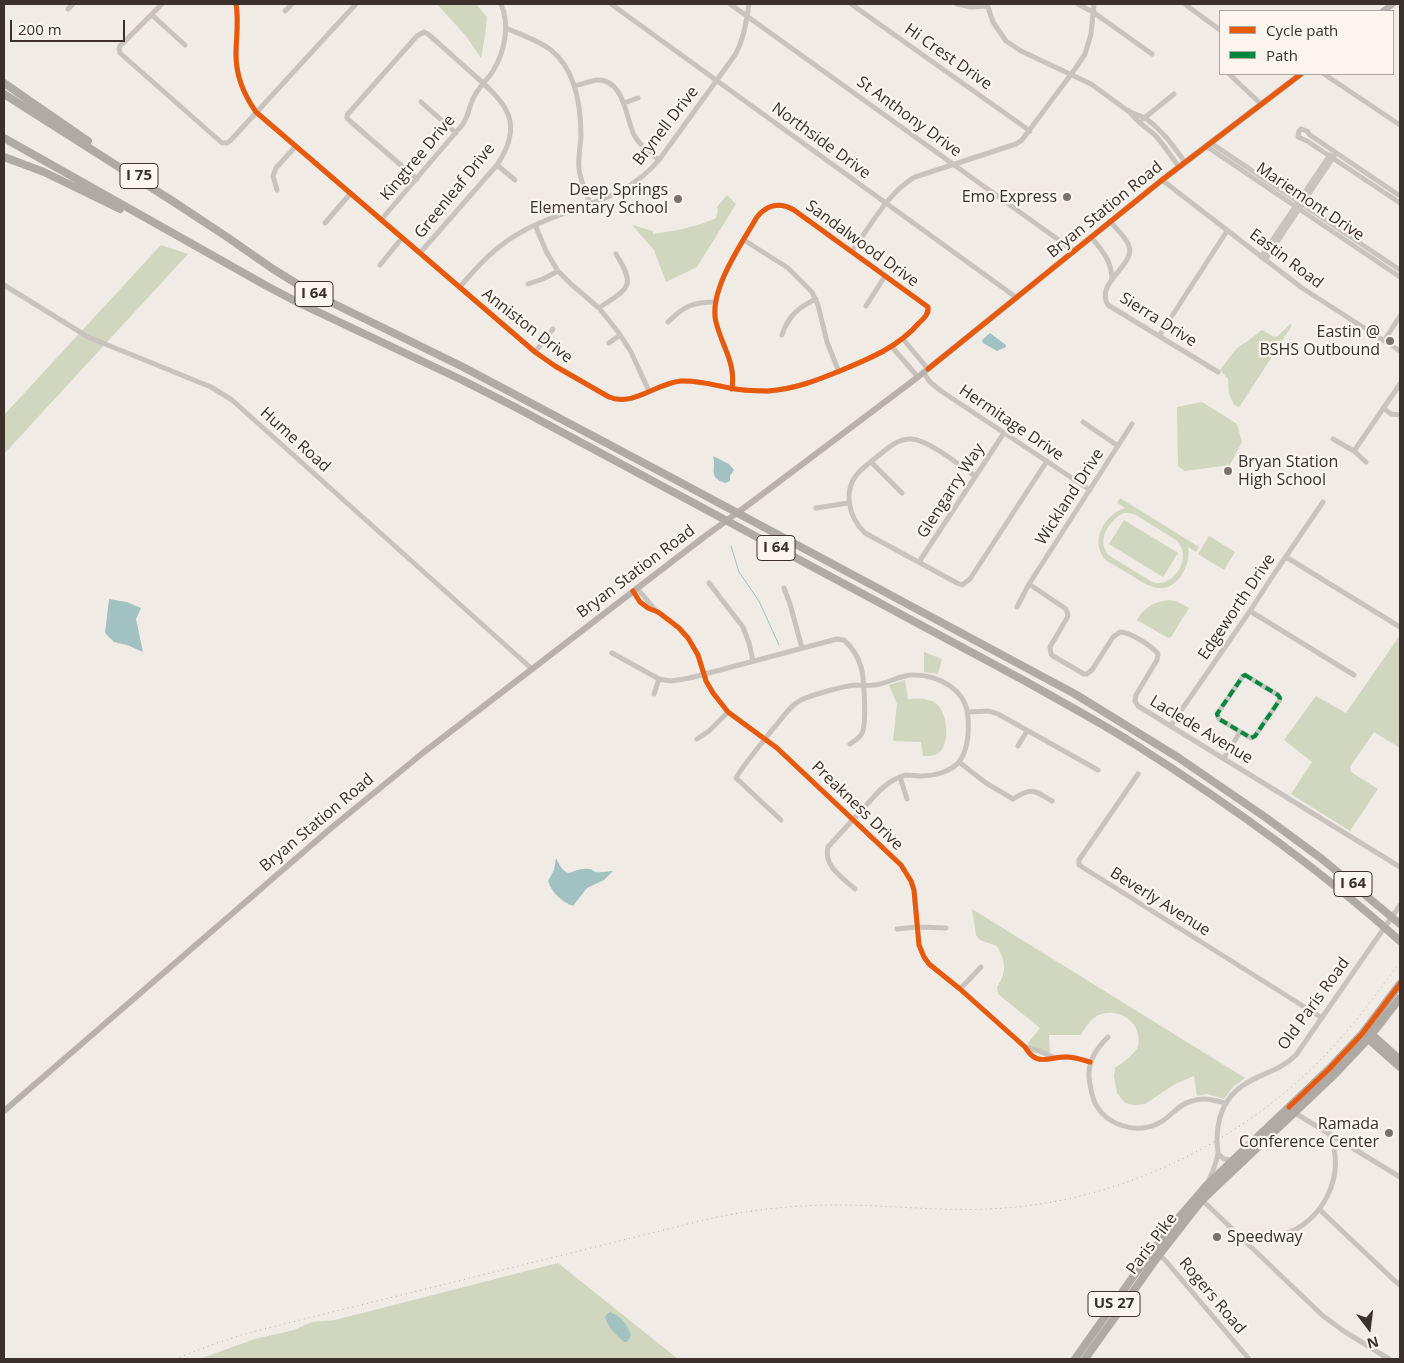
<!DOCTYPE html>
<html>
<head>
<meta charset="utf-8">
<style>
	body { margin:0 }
	#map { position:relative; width:1404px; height:1363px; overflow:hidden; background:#f0ebe5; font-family:"Open Sans",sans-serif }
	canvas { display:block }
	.frame { position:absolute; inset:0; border:5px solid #3b302b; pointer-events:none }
	.legend { position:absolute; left:1219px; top:10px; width:175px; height:65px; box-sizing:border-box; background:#fbf5ee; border:1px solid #aea6a0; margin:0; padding:6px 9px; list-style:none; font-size:15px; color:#3b302b }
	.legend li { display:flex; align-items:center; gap:10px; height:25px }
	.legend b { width:25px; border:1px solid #aea6a0 }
	.north { position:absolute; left:1344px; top:1303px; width:50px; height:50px; -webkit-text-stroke:4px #fbf5ee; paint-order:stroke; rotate:165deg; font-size:14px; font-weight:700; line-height:20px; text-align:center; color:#3b302b }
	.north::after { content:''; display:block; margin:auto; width:18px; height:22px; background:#3b302b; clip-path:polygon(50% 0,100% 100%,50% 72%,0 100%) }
	.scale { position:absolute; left:10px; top:20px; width:115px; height:22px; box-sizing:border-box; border:2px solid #3b302b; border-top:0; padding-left:6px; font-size:15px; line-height:18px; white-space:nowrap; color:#3b302b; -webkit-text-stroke:4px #fbf5ee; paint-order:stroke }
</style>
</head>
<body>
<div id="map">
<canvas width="1404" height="1363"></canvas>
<div class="frame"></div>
<ul class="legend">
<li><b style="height:6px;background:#e8590c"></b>Cycle path</li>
<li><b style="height:6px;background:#00873e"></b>Path</li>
</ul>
<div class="north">N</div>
<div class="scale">200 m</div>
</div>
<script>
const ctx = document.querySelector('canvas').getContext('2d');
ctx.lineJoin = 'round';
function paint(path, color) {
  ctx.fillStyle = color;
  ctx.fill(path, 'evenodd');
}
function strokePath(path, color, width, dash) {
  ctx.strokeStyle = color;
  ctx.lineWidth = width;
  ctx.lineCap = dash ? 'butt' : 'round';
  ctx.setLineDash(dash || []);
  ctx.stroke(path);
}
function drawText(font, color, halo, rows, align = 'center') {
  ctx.font = font + ' "Open Sans",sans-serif';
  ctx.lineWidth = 4.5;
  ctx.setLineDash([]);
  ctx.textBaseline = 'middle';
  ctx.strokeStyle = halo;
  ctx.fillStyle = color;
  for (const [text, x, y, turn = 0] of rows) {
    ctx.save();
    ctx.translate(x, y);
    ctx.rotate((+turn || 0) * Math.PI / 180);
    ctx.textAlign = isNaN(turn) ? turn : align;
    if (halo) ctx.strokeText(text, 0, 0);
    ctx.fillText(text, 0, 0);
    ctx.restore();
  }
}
paint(new Path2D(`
	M 437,4 L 476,4 L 487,17 L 485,36 L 481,58 L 466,36 Z
	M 727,195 L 736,204 L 697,267 L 666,282 L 654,250 L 632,225 L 653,231 L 653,234 C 675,231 696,227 716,218 L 718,210 L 717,207 Z
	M 161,245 L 188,254 L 4,454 L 4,415 Z
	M 1291,323 L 1291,327 L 1240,406 L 1239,407 L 1234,405 L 1229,394 L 1228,379 L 1220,370 L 1237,348 L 1248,341 L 1262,330 L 1274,337 L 1278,336 Z
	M 1202,402 L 1237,424 L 1242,442 L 1230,465 L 1185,471 L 1178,466 L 1177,407 Z
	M 1120,498 L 1199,547 L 1196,552 L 1188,547 C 1190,557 1187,567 1181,576 C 1166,596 1151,588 1134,577 C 1125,572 1116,566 1107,561 C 1088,544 1104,514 1125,508 L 1117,503 ZM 1124,513 L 1129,513 L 1136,515 L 1176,540 C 1194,556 1174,589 1152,582 L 1110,556 C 1095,543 1108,520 1124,513 Z
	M 1124,520 L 1178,553 L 1163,577 L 1109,544 Z
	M 1209,536 L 1235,552 L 1224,570 L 1198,554 Z
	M 1168,600 L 1176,601 L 1189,608 L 1171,637 L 1168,638 L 1137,620 C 1144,607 1154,602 1168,600 Z
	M 1400,635 L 1400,748 L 1374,732 L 1350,767 L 1351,772 L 1378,789 L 1350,831 L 1291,794 L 1312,762 L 1284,740 L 1316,696 L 1346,713 Z
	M 924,652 L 942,659 L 938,674 L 924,672 Z
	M 905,680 L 908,699 C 916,698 924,698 932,701 C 948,707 953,748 935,755 C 932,756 926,756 923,756 L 921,742 L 893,741 L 897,704 L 889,685 Z
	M 972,909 L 1245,1078 L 1233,1087 L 1224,1099 L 1207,1094 L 1197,1096 L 1194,1076 L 1175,1084 L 1145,1104 L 1134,1105 L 1125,1103 L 1117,1093 L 1114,1077 L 1115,1068 C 1122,1063 1131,1057 1136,1050 C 1139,1046 1139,1040 1138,1035 C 1136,1018 1114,1008 1099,1015 C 1091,1018 1085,1028 1081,1035 L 1049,1035 L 1050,1053 L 1029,1046 L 1028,1043 L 1040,1028 L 998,994 L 997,987 C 1007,972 1006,962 997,946 L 980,940 L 976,935 Z
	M 558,1263 L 678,1359 L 199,1359 L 255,1339 L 294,1330 L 312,1322 L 335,1320 Z`), '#d1d6bf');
paint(new Path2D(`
	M 990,333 L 1006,345 L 1006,347 L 997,351 L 983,343 L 982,340 Z
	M 713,456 L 729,464 L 734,470 L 730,476 L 730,481 L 725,483 C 707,477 717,469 713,456 Z
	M 109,599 L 127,602 L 141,608 L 136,619 L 143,652 L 127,645 L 114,642 L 105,633 Z
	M 556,858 C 569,885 570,866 589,869 C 596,870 589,870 596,872 C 601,873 608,871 613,871 L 604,880 L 587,888 L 573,906 C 562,902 552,893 548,881 L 554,870 Z
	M 610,1312 C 621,1316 628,1325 631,1336 L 627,1342 L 624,1342 C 616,1335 607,1327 605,1316 Z`), '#a1c2c1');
strokePath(new Path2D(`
	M 731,546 L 739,572 L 759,601 L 779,645`), '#a1c2c1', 1);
strokePath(new Path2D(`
	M 162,4 L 120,46 L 119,49 L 120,53 L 222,143 L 227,143 L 231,140 L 356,4
	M 236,4 C 239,20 236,38 236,55 C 236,76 244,95 256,112 L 535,352 L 555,366 L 609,397 C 634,407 656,383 681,381 C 698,380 714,385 730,388 C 743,391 756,391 768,391 C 795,389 818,380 842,370 C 871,358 898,347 919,323 C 924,318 929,314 928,307 L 794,210 C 780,202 767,204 757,217 C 742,243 708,291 716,322 C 722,347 736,362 732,389
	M 611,4 L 1017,298
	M 730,4 L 1074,251
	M 851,4 L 1030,131
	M 957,4 L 971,7 L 987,6
	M 987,4 L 993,22 L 1006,41 L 1021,51 L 1091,84 L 1128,111 L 1145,118 L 1154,125 L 1167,138 L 1185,162
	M 1078,4 L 1093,12 L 1152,54
	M 1186,5 L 1220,30
	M 68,9 L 73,4
	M 285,11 L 292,4
	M 152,15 L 185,45
	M 506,28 C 521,35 538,40 551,50 C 576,70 581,107 581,137 C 580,147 578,158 579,168 C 580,180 586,193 590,204
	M 1229,74 L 1261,104
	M 1324,74 L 1400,125
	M 574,86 C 582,84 590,81 597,80 C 624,79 626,118 634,135 C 640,146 650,153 659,160
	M 421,102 L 456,133
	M 624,103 L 638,98
	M 1129,111 C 1135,121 1146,127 1155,135 C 1164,145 1171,156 1179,167
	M 1143,119 L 1174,94
	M 1211,143 L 1400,270
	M 1206,146 L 1400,277
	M 497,165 L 515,180
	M 417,179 L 351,122 L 347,118 L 347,115 L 417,36 L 424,32 L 428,34 C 443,47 458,61 474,75 C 507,104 525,123 497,165 L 420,253
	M 1162,180 L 1302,288 L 1400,351
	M 277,190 L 273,176 L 276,168 L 295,147
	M 1400,196 L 1310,135 L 1307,131 L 1301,129 L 1299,131 L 1298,137 L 1307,141 L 1400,203
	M 381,220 L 463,124 C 469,115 469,105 475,95 C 480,86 488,79 493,71 C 505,52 510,24 501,4
	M 1110,221 C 1116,229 1126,237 1129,246 C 1136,265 1094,283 1108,305 L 1218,372
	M 325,223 L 350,194
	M 535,225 L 547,253 L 558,271 L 572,285 L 599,308 L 619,333 L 631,352 L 649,391
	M 1091,237 C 1102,250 1112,261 1112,280
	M 744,240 L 788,268 L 812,292 L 818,305 L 827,342 L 839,372
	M 852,251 C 870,227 888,192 915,177 L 1016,144 L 1022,140 L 1075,69 L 1085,54 L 1091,34 L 1094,4
	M 1261,257 L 1330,155
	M 1265,260 L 1334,156
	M 380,265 L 402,238
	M 528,284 L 543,279 L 558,271
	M 4,285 L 88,337 L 211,387 L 232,400 L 532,669
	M 460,287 C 479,264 498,244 525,230 C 572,205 623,203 659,160 L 735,55 C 744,39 746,22 749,4
	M 866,306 L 885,276
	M 599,308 C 628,288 637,288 616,254
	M 668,322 C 684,306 693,302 716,302
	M 782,335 C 788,316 799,307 816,299
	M 1159,336 L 1227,231
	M 903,339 L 928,369
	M 1384,341 L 1400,316
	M 609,343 L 620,335
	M 892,347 L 918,377
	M 535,352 L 553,329
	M 923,372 L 930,382 L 941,391 L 1090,490
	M 1383,408 L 1391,414 L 1400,415
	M 1083,422 L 1118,446
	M 1333,439 L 1354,451 L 1366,462
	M 1354,451 L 1400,384
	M 871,462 L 902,493
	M 975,476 C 961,466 928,440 912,439 C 898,438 888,448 878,456 C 872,461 865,466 860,471 C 842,489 848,517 865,533 L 957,583 L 962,585 L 970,579 L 1047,461
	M 816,508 L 848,503
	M 1286,557 L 1400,627
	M 919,562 L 1004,433
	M 709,583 L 743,627 L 749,643 L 753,661
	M 1029,584 L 1066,609 L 1068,615 L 1067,618 L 1050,647 L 1051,654 L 1053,656 L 1084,674 L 1087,674 L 1092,670 L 1113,637 L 1120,632 C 1130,632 1152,646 1158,654 L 1157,660 L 1136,695 L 1135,701 L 1138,706 L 1400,867
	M 637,588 L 657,612
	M 784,588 L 790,604 L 802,648
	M 633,591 L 640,602 L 648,608 L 658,612 L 666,618 L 679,628 L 688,638 L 698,655 L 706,681 L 713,693 L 728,712 L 777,748 L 901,865 L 911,881 L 914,890 L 919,945 L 924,957 L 929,964 L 960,989 L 1025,1047 C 1037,1067 1047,1057 1067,1057 C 1075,1057 1083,1060 1090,1062
	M 1017,607 L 1029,584 L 1132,424
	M 1250,611 L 1354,675
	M 612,653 L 659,679 L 671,681 L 690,678 L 837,639 L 844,640 C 852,647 858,657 861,667 C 864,677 867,724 862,733 C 860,738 854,741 850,744
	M 1245,675 L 1278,695 L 1280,698 L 1279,701 L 1255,736 L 1251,738 L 1219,719 L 1217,714 L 1243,676 Z
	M 654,694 L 659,679
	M 968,712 L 989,711 L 998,714 L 1098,770
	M 1171,725 L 1250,611 L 1272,577 L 1323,502
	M 697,739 L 709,731 L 728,712
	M 1018,746 L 1027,731
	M 1224,758 L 1240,732
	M 959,762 L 986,783 L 1013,799 C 1032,787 1034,790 1052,801
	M 1138,774 L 1079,860 L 1079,865 L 1322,1018
	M 900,777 L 907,799
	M 781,820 L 736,778 C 746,761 760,746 772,730 C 781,720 789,706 801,700 C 811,695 844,686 855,685 C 862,685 868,686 874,685 C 887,684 898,676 911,675 C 937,674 967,689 968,718 C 969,732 968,750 959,762 C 950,772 934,776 921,776 C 916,776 911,775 906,775 C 896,777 888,783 880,790 L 828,847 C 823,866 843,878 855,889
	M 897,929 L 917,927 L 946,928
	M 960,989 L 981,967
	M 1108,1037 C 1097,1048 1088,1060 1089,1077 C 1090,1086 1091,1094 1095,1103 C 1106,1125 1135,1134 1157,1124 C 1171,1118 1176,1105 1192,1101 C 1204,1097 1213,1100 1225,1103
	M 1025,1047 L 1039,1051 L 1053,1057
	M 1292,1110 L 1295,1113 L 1400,1177
	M 1218,1154 L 1224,1159 L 1233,1160
	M 1208,1182 C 1212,1173 1217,1163 1218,1153 C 1218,1149 1217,1145 1217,1141 C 1217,1121 1222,1103 1237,1090 C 1256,1073 1277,1074 1296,1055 L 1400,905
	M 1200,1198 L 1322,1315 L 1342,1330 L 1389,1359
	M 1320,1210 L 1395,1281 L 1400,1285
	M 1239,1236 C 1253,1238 1268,1239 1281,1235 C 1323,1224 1348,1173 1329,1134
	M 1158,1254 L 1165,1260 L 1249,1359`), '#c9c3be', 5);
strokePath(new Path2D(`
	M 1383,11 L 1393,4
	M 4,1111 L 330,829 L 424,752 L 704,537 L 752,502 L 918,377 L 1162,180 L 1301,74`), '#b8b1ad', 6);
strokePath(new Path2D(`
	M 4,83 L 88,141
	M 4,94 L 174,202 L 227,237 L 273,269 L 310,292 L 463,367 L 676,480 L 1075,694 L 1179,758 L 1265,817 L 1322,859 L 1400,924
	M 4,138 L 265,285 L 297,302 L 464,381 L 517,408 L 1025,681 C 1062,702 1100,722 1136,745 C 1229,804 1319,868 1400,941
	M 4,157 L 44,172 L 120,209
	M 1368,1031 L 1400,1060
	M 1366,1037 L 1400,1067
	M 1075,1359 L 1135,1274 L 1175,1222 L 1206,1186 L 1329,1069 L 1362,1034 L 1400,984
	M 1085,1359 L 1159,1255 L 1202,1200 L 1335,1074 L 1368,1039 L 1400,998`), '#afaaa4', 8);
strokePath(new Path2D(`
	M 175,1359 L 214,1344 L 248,1333 L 704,1220 C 748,1210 791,1205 837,1205 C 886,1205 936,1211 986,1209 C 1114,1205 1242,1144 1329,1051 C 1355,1024 1377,993 1400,962`), '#b1aca8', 1, [1, 4]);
strokePath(new Path2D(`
	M 1245,675 L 1278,695 L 1280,698 L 1279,701 L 1255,736 L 1251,738 L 1219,719 L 1217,714 L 1243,676 Z`), '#00873e', 4, [8, 4]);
strokePath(new Path2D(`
	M 236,4 C 239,20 236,38 236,55 C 236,76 244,95 256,112 L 535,352 L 555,366 L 609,397 C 634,407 656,383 681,381 C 698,380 714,385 730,388 C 743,391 756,391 768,391 C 795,389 818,380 842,370 C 871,358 898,347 919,323 C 924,318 929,314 928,307 L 794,210 C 780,202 767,204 757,217 C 742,243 708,291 716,322 C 722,347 736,362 732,389
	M 928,369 L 1162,180 L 1301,74
	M 633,591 L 640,602 L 648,608 L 658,612 L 666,618 L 679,628 L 688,638 L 698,655 L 706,681 L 713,693 L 728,712 L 777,748 L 901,865 L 911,881 L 914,890 L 919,945 L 924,957 L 929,964 L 960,989 L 1025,1047 C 1037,1067 1047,1057 1067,1057 C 1075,1057 1083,1060 1090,1062
	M 1289,1107 L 1329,1069 L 1362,1034 L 1400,984`), '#e8590c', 5);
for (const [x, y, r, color] of [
	[1067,197,5,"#7a716c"],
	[678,199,5,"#7a716c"],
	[1390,341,5,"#7a716c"],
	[1228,471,5,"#7a716c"],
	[1389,1133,5,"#7a716c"],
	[1217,1237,5,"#7a716c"]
]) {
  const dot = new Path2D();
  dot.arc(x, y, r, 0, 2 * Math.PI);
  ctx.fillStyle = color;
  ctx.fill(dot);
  strokePath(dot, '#fbf5ee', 2);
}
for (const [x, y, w] of [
	[139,176,38],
	[314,294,38],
	[776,548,38],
	[1353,884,38],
	[1114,1304,52]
]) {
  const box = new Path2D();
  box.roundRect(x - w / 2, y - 12.5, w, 25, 4);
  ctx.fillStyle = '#fbf5ee';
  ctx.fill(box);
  strokePath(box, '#3b302b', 1);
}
drawText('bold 15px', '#3b302b', null, [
	["I 75",139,176],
	["I 64",314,294],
	["I 64",776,548],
	["I 64",1353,884],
	["US 27",1114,1304]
]);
drawText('16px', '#3b302b', '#fbf5ee', [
	["Hi Crest Drive",948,57,35],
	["St Anthony Drive",909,117,36],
	["Brynell Drive",666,126,-52],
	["Northside Drive",821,141,36],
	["Kingtree Drive",418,158,-50],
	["Greenleaf Drive",455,191,-51],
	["Mariemont Drive",1310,202,34],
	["Bryan Station Road",1105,210,-39],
	["Sandalwood Drive",862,244,36],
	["Eastin Road",1286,259,37],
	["Sierra Drive",1158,320,32],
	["Anniston Drive",527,326,38],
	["Hermitage Drive",1011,423,34],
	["Hume Road",295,440,42],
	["Glengarry Way",951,491,-57],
	["Wickland Drive",1070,497,-57],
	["Bryan Station Road",636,572,-37],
	["Edgeworth Drive",1237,607,-56],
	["Laclede Avenue",1201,730,31],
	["Preakness Drive",857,806,44],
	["Bryan Station Road",317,823,-40],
	["Beverly Avenue",1160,902,32],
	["Old Paris Road",1314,1004,-54],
	["Paris Pike",1152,1244,-53],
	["Rogers Road",1212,1296,50]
]);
drawText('16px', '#3b302b', '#fbf5ee', [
	["Deep Springs",668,190],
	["Elementary School",668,208],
	["Emo Express",1057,197],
	["Eastin @",1380,332],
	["BSHS Outbound",1380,350],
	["Bryan Station",1238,462,"left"],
	["High School",1238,480,"left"],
	["Ramada",1379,1124],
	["Conference Center",1379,1142],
	["Speedway",1227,1237,"left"]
], 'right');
</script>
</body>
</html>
